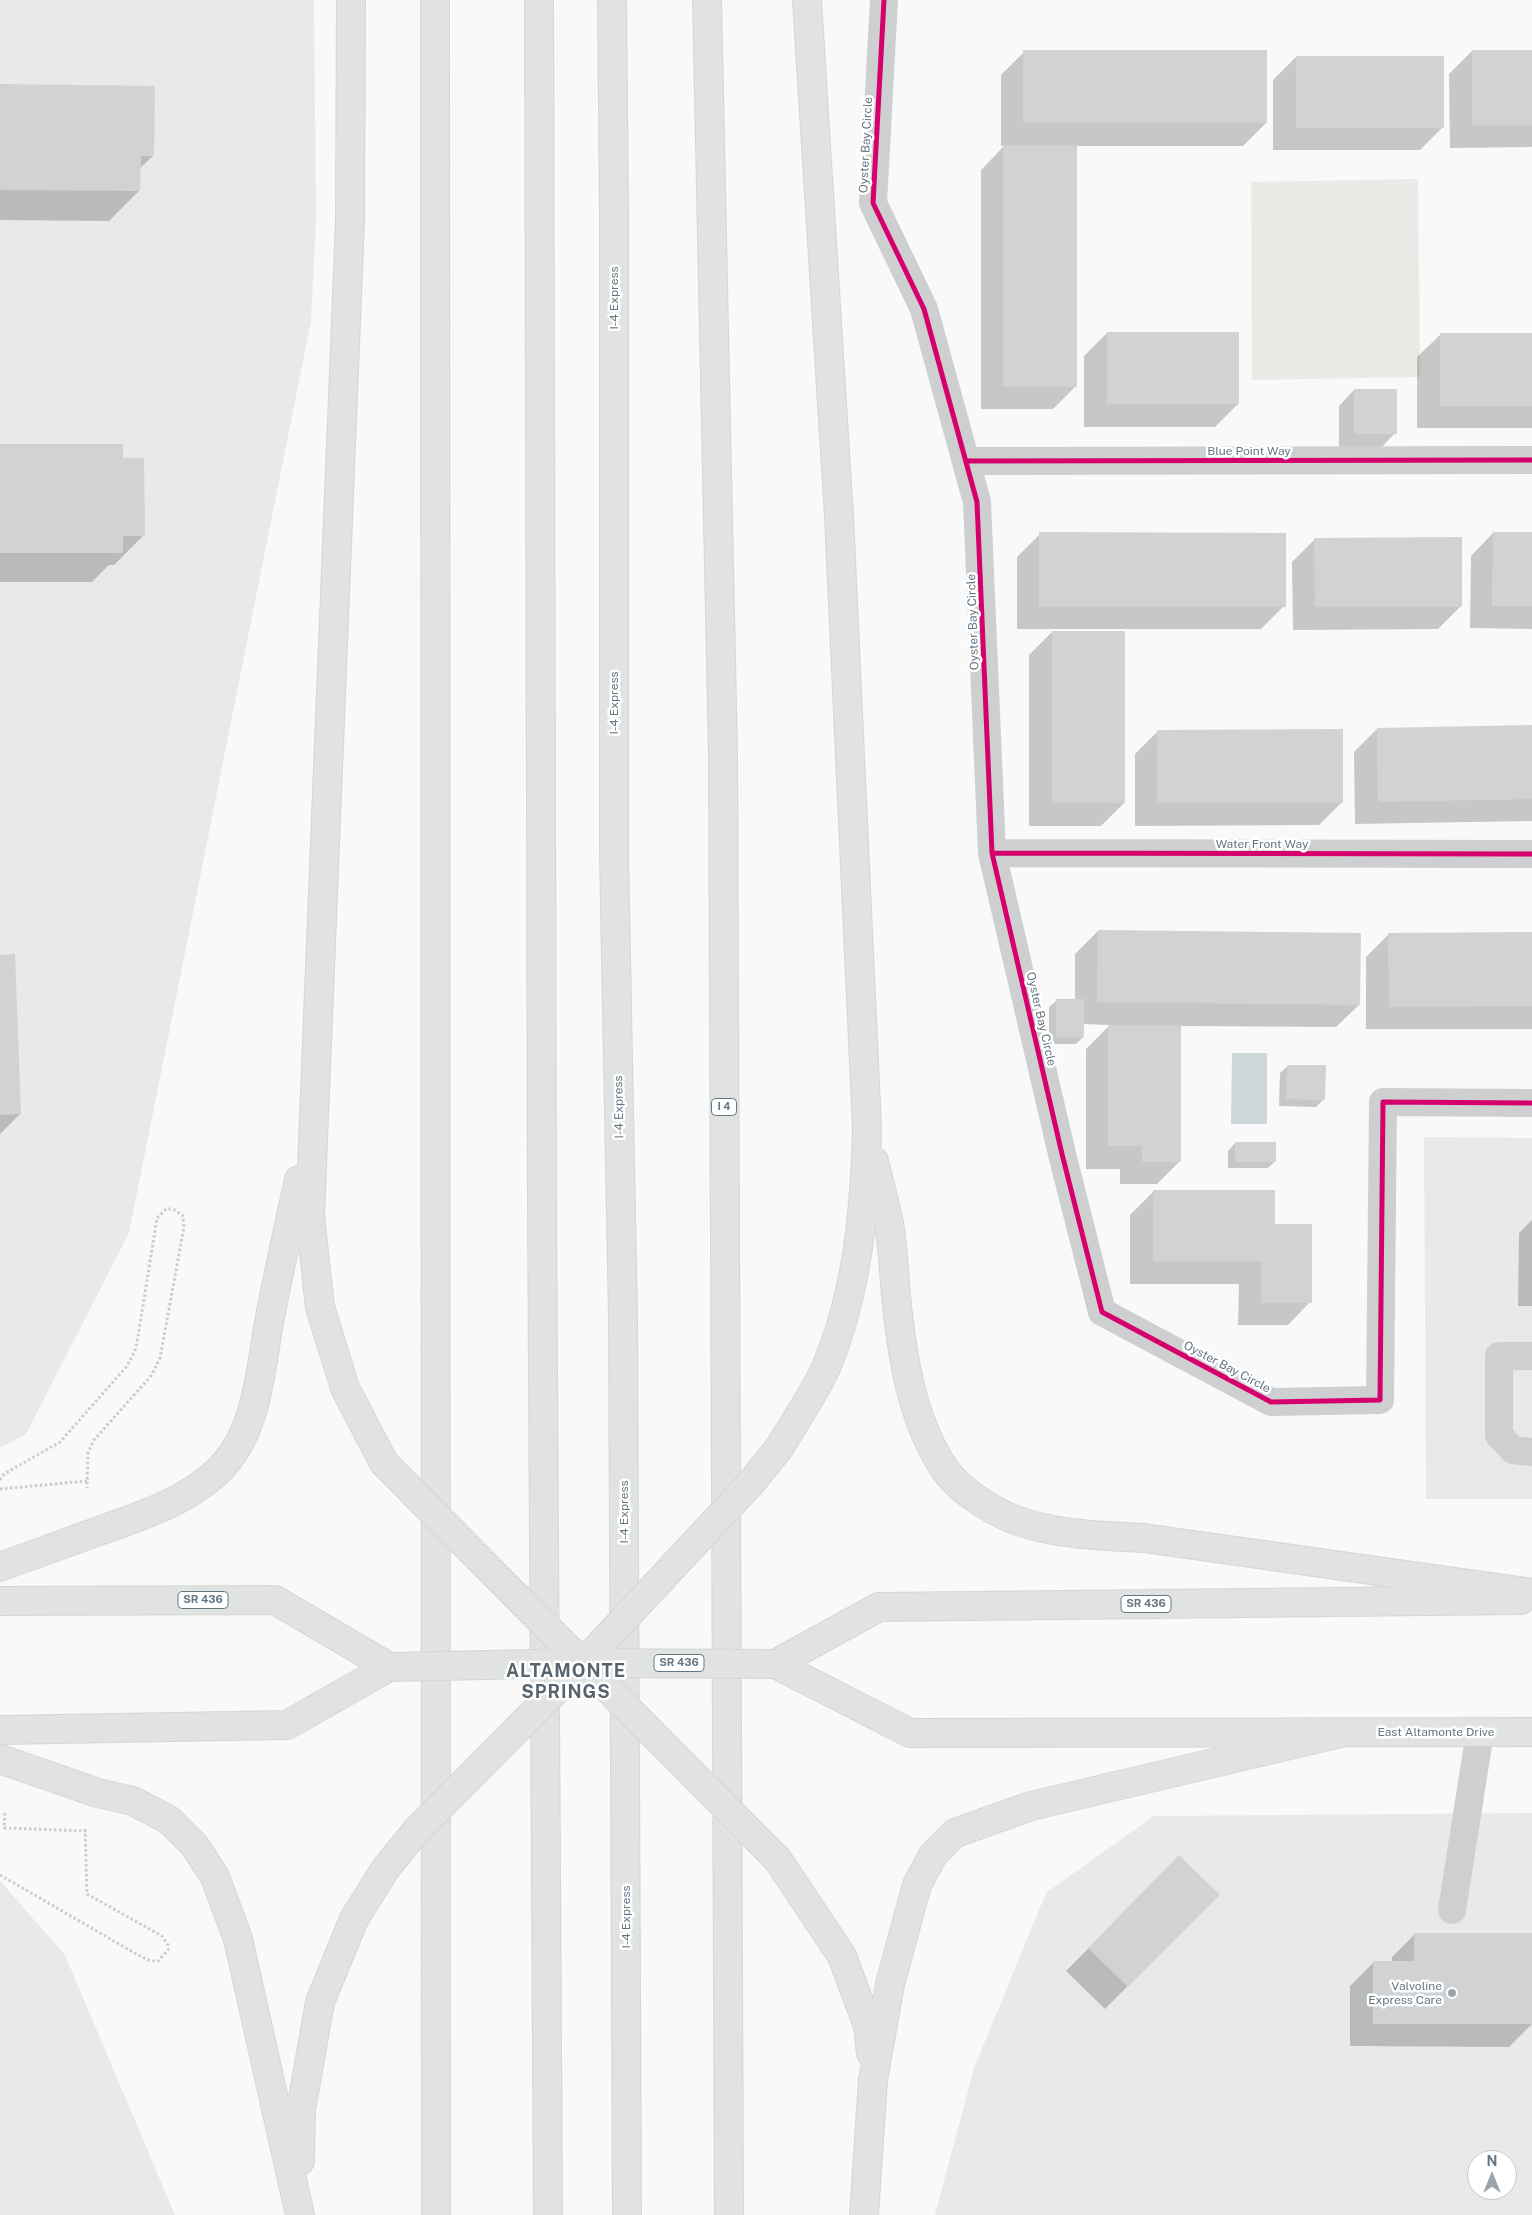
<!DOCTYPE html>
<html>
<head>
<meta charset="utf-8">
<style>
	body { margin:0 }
	#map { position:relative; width:1532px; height:2215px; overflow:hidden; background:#f9f9f9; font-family:"Public Sans",sans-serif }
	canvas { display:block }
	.north { position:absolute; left:1467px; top:2150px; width:50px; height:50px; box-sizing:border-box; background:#fff; border:1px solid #c1c8cd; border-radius:50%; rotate:0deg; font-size:14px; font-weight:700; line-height:20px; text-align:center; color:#657683 }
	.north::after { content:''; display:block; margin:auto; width:18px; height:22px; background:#99a4ac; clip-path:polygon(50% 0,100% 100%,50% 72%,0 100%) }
</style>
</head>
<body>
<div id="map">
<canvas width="1532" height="2215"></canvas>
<div class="north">N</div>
</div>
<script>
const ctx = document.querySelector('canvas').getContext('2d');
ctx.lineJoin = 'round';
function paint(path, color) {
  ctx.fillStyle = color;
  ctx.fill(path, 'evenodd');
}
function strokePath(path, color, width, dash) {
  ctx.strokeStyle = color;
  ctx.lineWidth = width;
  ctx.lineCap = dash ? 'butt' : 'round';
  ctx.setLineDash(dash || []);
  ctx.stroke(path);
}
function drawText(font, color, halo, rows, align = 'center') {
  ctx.font = font + ' "Public Sans",sans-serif';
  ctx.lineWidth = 5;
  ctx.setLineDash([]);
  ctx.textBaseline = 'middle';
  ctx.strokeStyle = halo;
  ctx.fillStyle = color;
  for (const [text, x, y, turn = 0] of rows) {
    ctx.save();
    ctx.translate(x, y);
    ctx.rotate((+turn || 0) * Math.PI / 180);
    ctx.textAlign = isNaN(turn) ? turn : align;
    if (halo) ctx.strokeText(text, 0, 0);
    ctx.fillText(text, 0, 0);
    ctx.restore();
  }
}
paint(new Path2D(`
	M 0,0 L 314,0 L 316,221 L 311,321 L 129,1233 L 26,1434 L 0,1448 Z
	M 1424,1137 L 1532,1138 L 1532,1499 L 1426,1499 Z
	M 1532,1813 L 1532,2215 L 935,2215 L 974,2068 L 1046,1893 L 1154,1816 ZM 1477,2160 L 1507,2160 L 1507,2190 L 1477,2190 Z
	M 0,1881 L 65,1955 L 175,2215 L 0,2215 Z`), '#e8e9e9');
paint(new Path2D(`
	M 1418,179 L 1420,377 L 1252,380 L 1251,182 Z`), '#e8ebe6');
paint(new Path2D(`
	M 1232,1053 L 1267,1053 L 1267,1124 L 1231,1124 Z`), '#ced6d9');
paint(new Path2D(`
	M 1472,51 L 1532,51 L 1532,147 L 1450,148 L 1449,74 Z
	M 1024,52 L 1266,123 L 1243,146 L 1076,146 L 1076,386 L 1053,409 L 981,409 L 981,170 L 1004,146 L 1001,146 L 1001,75 Z
	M 1296,57 L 1443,127 L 1420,150 L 1273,150 L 1273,80 Z
	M 0,86 L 153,156 L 139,169 L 139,191 L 109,221 L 0,220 Z
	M 1107,333 L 1238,404 L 1215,427 L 1084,427 L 1084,356 Z
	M 1440,335 L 1532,335 L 1532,428 L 1417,428 L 1417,357 Z
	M 1354,390 L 1395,433 L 1380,449 L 1339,449 L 1339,406 Z
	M 0,446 L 122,460 L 144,535 L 114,565 L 109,565 L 92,582 L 0,582 Z
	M 1493,533 L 1532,533 L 1532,629 L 1470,628 L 1471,556 Z
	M 1040,534 L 1284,606 L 1261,629 L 1017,629 L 1017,557 Z
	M 1315,539 L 1461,606 L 1438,629 L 1293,630 L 1292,562 Z
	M 1052,632 L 1124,803 L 1101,826 L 1029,826 L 1029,655 Z
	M 1532,726 L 1532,821 L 1355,824 L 1354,752 L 1377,729 Z
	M 1158,731 L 1342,802 L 1319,825 L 1135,826 L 1135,754 Z
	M 1098,931 L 1359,1005 L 1336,1027 L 1180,1026 L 1180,1161 L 1157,1184 L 1120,1184 L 1120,1169 L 1086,1169 L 1086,1049 L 1110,1025 L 1083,1024 L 1083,1037 L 1076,1044 L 1049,1044 L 1049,1007 L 1057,1000 L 1075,1000 L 1075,954 Z
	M 1389,934 L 1532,934 L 1532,1029 L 1366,1029 L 1366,957 Z
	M 0,956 L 20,1114 L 0,1134 Z
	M 1288,1066 L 1324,1099 L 1316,1107 L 1279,1106 L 1280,1073 Z
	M 1235,1143 L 1275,1161 L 1268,1168 L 1228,1168 L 1228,1151 Z
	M 1153,1192 L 1274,1226 L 1310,1302 L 1288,1325 L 1238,1325 L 1239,1284 L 1130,1284 L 1130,1215 Z
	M 1532,1220 L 1532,1306 L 1518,1306 L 1519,1233 Z
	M 1179,1857 L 1218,1895 L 1105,2009 L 1066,1971 Z
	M 1415,1934 L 1532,1934 L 1532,2024 L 1509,2047 L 1350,2046 L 1350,1986 L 1373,1963 L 1392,1963 L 1392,1957 Z`), '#0003');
paint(new Path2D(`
	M 1023,50 L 1267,50 L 1267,123 L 1023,123 Z
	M 1472,50 L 1532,50 L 1532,125 L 1472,125 Z
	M 1296,56 L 1444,56 L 1444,128 L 1296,128 Z
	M 0,84 L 155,86 L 154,156 L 141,156 L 140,191 L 0,190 Z
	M 1003,145 L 1077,145 L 1077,387 L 1003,387 Z
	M 1107,332 L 1239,332 L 1239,404 L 1107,404 Z
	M 1440,333 L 1532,333 L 1532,406 L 1440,406 Z
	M 1354,389 L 1397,389 L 1397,434 L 1354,434 Z
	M 0,444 L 123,444 L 123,458 L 144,458 L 145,536 L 123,536 L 123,553 L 0,553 Z
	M 1039,532 L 1286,533 L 1286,607 L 1039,607 Z
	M 1493,532 L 1532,532 L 1532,606 L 1492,606 Z
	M 1462,537 L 1462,607 L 1315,607 L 1314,538 Z
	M 1052,631 L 1125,631 L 1125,803 L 1052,803 Z
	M 1532,725 L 1532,799 L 1378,802 L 1377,728 Z
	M 1343,729 L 1343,803 L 1157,803 L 1157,730 Z
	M 1098,930 L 1361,933 L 1360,1005 L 1097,1002 Z
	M 1532,932 L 1532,1006 L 1389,1007 L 1388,933 Z
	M 15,954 L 21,1114 L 0,1115 L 0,955 Z
	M 1056,999 L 1084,999 L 1084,1037 L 1056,1037 Z
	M 1108,1025 L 1181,1025 L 1181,1162 L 1142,1162 L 1142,1146 L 1108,1146 Z
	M 1287,1065 L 1326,1065 L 1325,1100 L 1286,1099 Z
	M 1235,1142 L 1276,1142 L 1276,1162 L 1235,1162 Z
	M 1153,1190 L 1275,1190 L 1275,1224 L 1312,1224 L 1312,1303 L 1261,1303 L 1261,1261 L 1153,1261 Z
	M 1179,1855 L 1220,1895 L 1128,1987 L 1088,1948 Z
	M 1414,1933 L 1532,1933 L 1532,2024 L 1373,2024 L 1373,1961 L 1414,1961 Z`), '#d0d2d3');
const major = new Path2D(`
	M 0,1601 L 275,1600 L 389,1667
	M 775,1664 L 910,1733 L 1532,1732
	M 775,1664 L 879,1607 L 1521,1600
	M 0,1730 L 287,1725 L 389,1667`);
const highway = new Path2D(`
	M 351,0 L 350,221 L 310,1216 L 320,1307 L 345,1388 L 384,1463
	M 435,0 L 436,2215
	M 539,0 L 542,1202 L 548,2215
	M 612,0 L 614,212 L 614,853 L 623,1317 L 627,2215
	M 707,0 L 723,754 L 729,2215
	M 874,1161 C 879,1182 885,1203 889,1224 C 894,1254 894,1284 898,1314 C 904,1367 915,1427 946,1471 C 962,1493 998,1515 1024,1523 C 1063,1535 1104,1536 1144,1538 L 1532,1593
	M 779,1448 C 794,1423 816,1391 827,1365 C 858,1290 865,1208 867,1128 L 839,516 L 807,0
	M 0,1567 C 32,1555 64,1544 96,1532 C 138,1517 184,1503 217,1472 C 259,1433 260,1368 270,1317 C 279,1271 289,1225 299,1180
	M 0,1759 L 98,1793 L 133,1801 L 169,1820 L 195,1846 L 215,1877 L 238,1939 L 300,2215
	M 778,1860 L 842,1956 L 868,2026 L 871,2053
	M 300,2161 L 301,2110 L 320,2002 L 354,1919 L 386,1868
	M 864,2215 L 873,2080 L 890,1984 L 917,1885 L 933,1855 L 955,1833 L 1031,1806 L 1341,1733`);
strokePath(major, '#d5d6d7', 30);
strokePath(highway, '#d5d6d6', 30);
strokePath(new Path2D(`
	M 0,1480 L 4,1474 L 60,1442 L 127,1366 L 135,1351 L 138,1337 L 157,1218 L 166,1209 L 173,1209 L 183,1216 L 184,1227 L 160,1358 L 151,1376 L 94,1440 L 88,1453 L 87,1488
	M 0,1489 L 87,1481
	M 5,1813 L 4,1828 L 86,1831
	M 0,1875 L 138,1955 L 151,1961 L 158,1961 L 168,1950 L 168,1945 L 162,1936 L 87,1894 L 85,1828`), '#cbcccd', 3, [2.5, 2.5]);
strokePath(new Path2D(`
	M 884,0 L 873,203 L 924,309 L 977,502 L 992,853 L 1062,1154 L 1102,1312 L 1271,1402 L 1380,1400 L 1383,1102 L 1532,1103
	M 966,461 L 1532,460
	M 992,853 L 1532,854
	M 1532,1356 L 1499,1356 L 1499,1435 L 1513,1450 L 1532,1452
	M 1452,1910 L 1480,1732`), '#cecfd0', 28);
strokePath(major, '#e1e2e2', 28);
strokePath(highway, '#e1e2e2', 28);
const majorBridge = new Path2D(`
	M 389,1667 L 583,1663 L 775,1664`);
const highwayBridge = new Path2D(`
	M 384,1463 L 778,1860
	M 386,1868 L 417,1830 L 583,1663 L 750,1484 L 779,1448`);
strokePath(majorBridge, '#d5d6d7', 30, []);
strokePath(highwayBridge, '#d5d6d6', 30, []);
strokePath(majorBridge, '#e1e2e2', 28);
strokePath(highwayBridge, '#e1e2e2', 28);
strokePath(new Path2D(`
	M 884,0 L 873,203 L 924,309 L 977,502 L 992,853 L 1062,1154 L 1102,1312 L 1271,1402 L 1380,1400 L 1383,1102 L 1532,1103
	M 966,461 L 1532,460
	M 992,853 L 1532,854`), '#d6006c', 5);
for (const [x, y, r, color] of [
	[1452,1993,5,"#99a4ac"]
]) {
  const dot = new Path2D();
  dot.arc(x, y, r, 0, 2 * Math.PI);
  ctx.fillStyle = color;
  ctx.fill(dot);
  strokePath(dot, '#fff', 2);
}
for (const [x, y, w] of [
	[724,1107,25],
	[203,1600,50],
	[1146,1604,50],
	[679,1663,50]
]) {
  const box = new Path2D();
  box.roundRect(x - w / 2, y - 8.5, w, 17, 4);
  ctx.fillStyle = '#fff';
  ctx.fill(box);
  strokePath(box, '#657683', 1);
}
drawText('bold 11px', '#657683', null, [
	["I 4",724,1107],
	["SR 436",203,1600],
	["SR 436",1146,1604],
	["SR 436",679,1663]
]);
drawText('12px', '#657683', '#fff', [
	["Oyster Bay Circle",866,145,-87],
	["I-4 Express",614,298,-90],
	["Blue Point Way",1249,451],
	["Oyster Bay Circle",973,622,-92],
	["I-4 Express",614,703,-90],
	["Water Front Way",1262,844],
	["Oyster Bay Circle",1041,1019,77],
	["I-4 Express",619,1107,-91],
	["Oyster Bay Circle",1227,1367,28],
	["I-4 Express",624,1512,-90],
	["East Altamonte Drive",1436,1732],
	["I-4 Express",626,1917,-90]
]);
drawText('12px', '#657683', '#fff', [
	["Valvoline",1442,1986],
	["Express Care",1442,2000]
], 'right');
ctx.letterSpacing = '1px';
drawText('bold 18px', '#57646e', '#fff', [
	["ALTAMONTE",566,1671],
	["SPRINGS",566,1692]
]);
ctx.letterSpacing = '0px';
</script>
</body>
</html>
